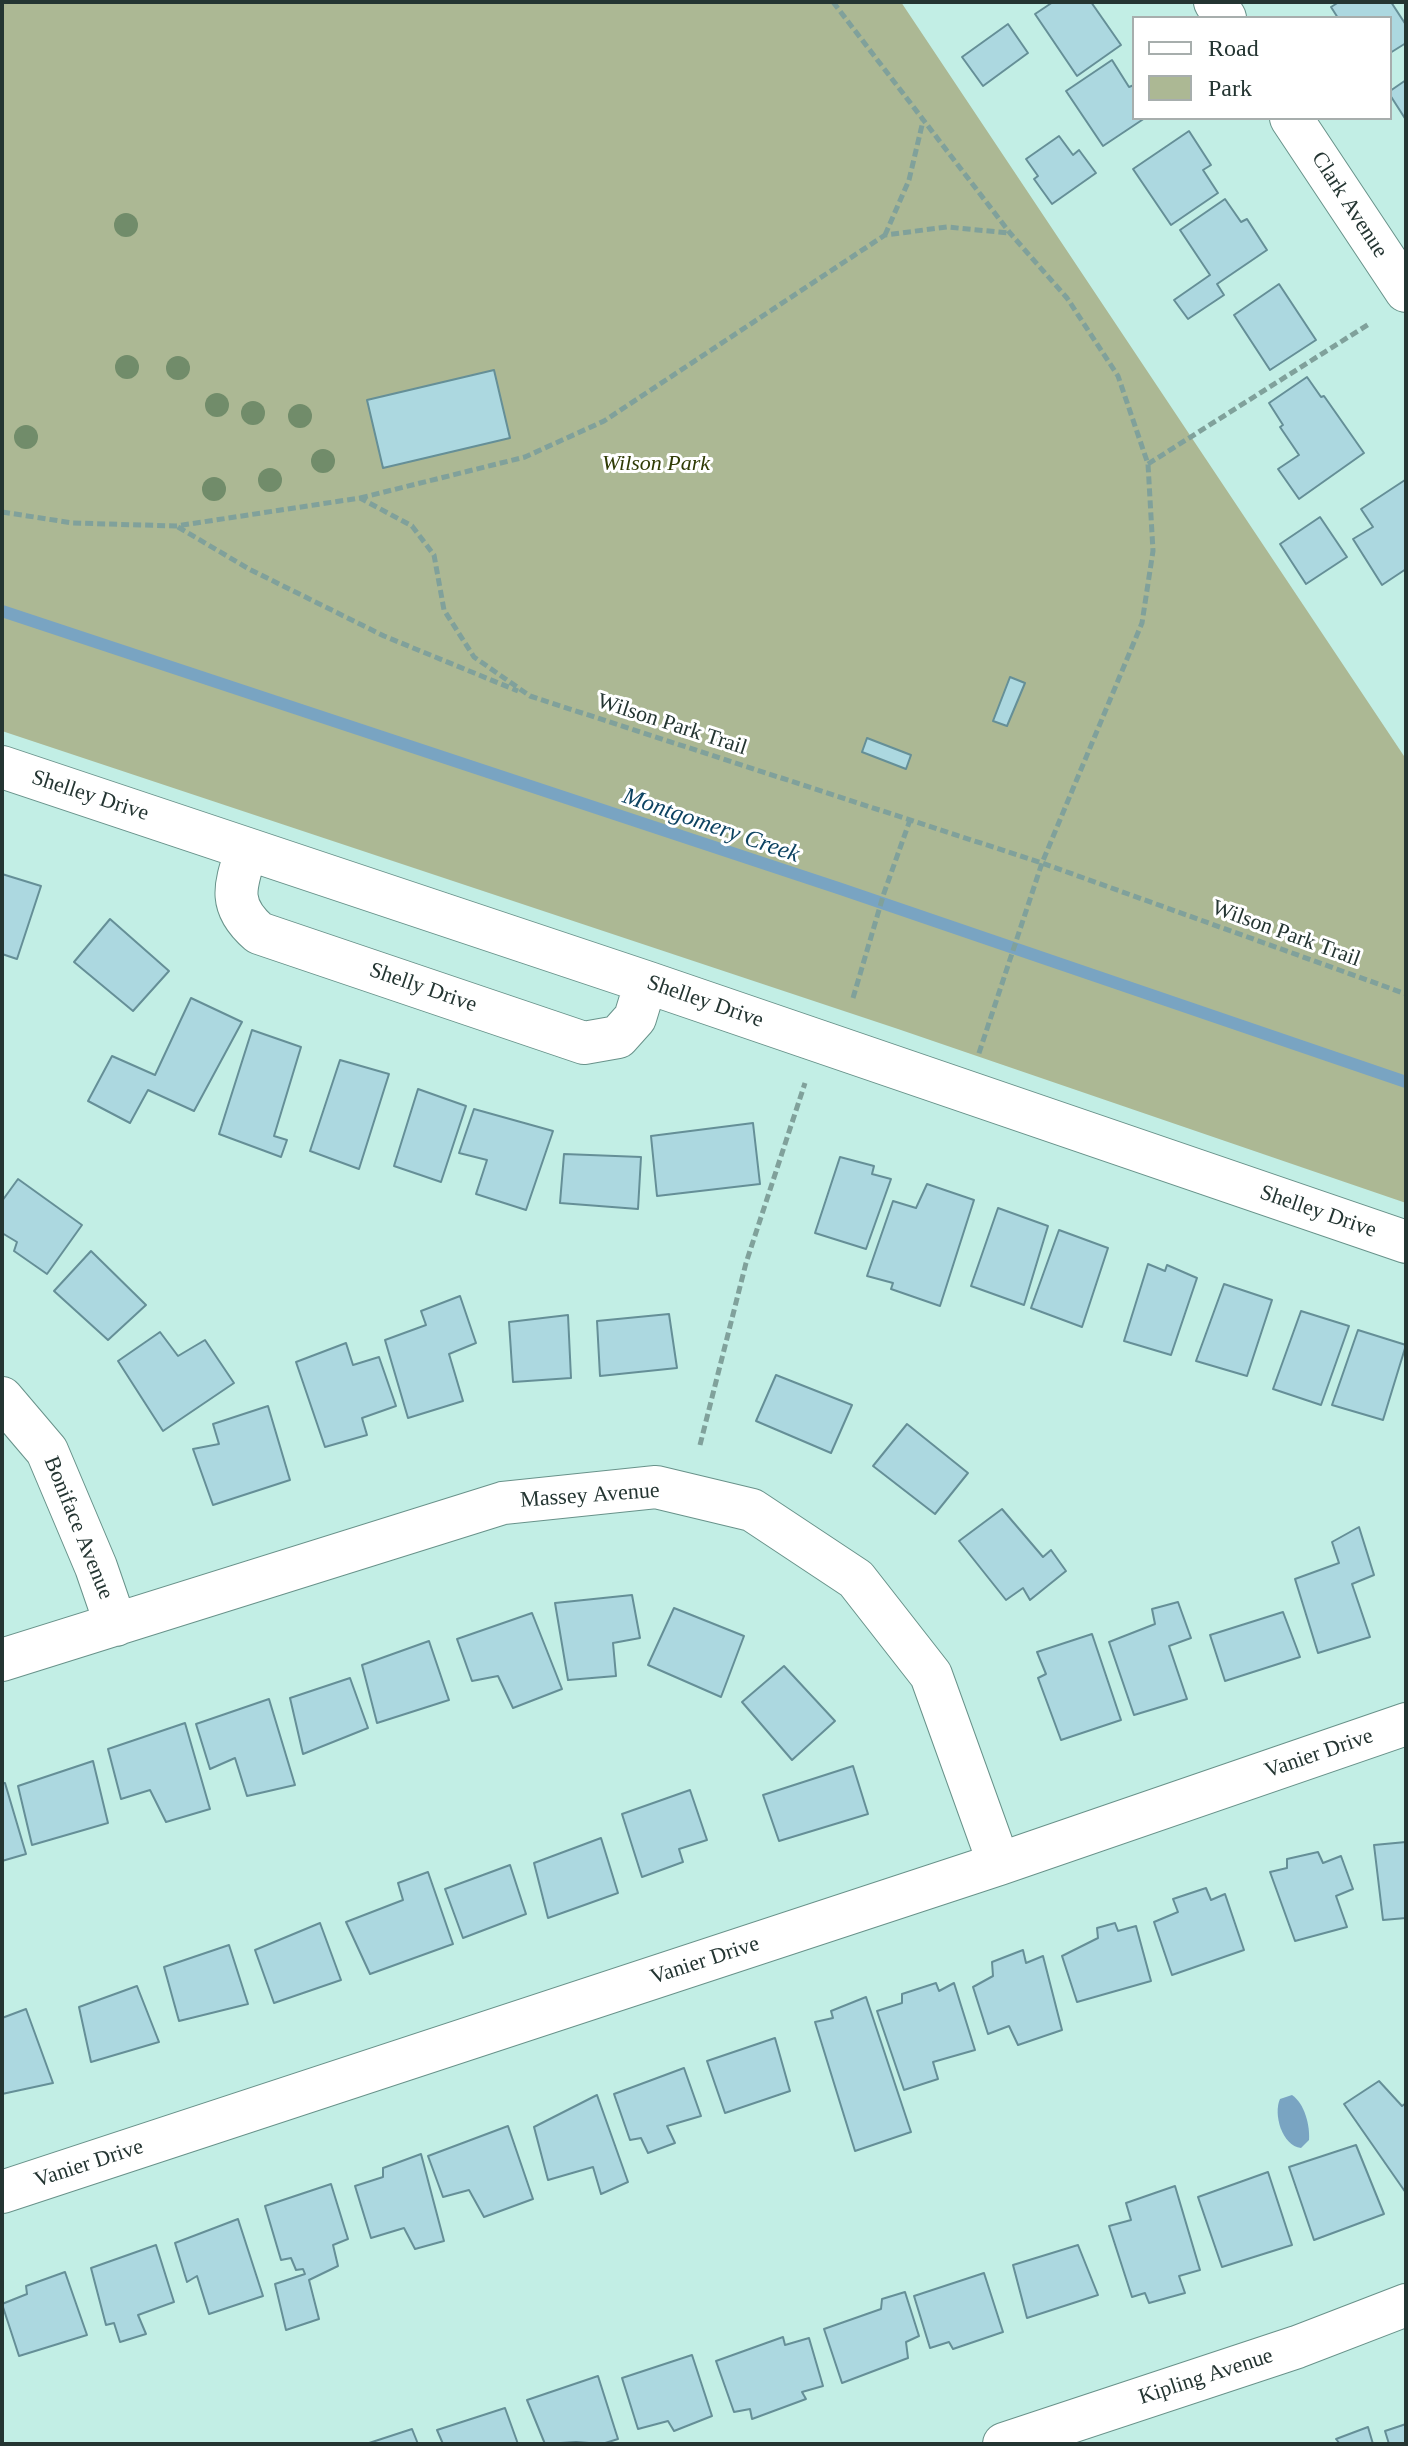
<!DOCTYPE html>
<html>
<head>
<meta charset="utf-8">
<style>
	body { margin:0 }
	#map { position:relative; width:1408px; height:2446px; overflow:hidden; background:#c2eee5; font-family:Georgia,serif }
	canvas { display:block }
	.frame { position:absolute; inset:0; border:4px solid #243532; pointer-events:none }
	.legend { position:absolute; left:1132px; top:16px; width:260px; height:104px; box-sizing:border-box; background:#fff; border:2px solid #a7aead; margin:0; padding:10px 14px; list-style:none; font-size:24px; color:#243532 }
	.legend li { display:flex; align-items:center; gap:16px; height:40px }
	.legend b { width:40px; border:2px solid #a7aead }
</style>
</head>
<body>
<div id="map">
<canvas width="1408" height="2446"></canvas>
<div class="frame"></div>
<ul class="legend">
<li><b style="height:10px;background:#fff"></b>Road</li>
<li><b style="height:22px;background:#acb894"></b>Park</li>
</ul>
</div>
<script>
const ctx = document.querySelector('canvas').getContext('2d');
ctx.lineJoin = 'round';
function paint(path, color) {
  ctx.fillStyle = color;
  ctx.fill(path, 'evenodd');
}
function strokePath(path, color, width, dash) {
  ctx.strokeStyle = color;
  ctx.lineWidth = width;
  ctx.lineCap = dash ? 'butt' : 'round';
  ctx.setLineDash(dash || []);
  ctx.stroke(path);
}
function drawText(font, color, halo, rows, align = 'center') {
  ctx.font = font + ' Georgia,serif';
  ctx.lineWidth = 6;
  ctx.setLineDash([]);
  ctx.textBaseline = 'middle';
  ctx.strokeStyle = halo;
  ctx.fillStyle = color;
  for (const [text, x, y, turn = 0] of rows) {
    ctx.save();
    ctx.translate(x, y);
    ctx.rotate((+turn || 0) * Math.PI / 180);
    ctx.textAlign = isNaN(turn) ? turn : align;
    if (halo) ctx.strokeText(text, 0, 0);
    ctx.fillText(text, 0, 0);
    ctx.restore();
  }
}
paint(new Path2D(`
	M 2,2 L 901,2 L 1406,759 L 1406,1203 L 898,1029 L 2,731 Z`), '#acb894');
paint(new Path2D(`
	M 1292,2095 C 1305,2104 1310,2126 1309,2140 L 1301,2148 C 1282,2146 1273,2114 1280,2099 Z`), '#79a4c2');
strokePath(new Path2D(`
	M 2,611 L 841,889 L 1406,1082`), '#79a4c2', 12);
const building = new Path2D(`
	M 1053,2 L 1091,2 L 1121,45 L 1077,76 L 1035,14 Z
	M 1339,2 L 1391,2 L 1406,25 L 1406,43 L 1390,53 L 1390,18 L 1338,18 L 1331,7 Z
	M 1008,24 L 1028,53 L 983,86 L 962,57 Z
	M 1112,60 L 1129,87 L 1134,85 L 1134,118 L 1145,118 L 1103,146 L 1066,91 Z
	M 1406,80 L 1406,120 L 1390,95 L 1390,91 Z
	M 1189,131 L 1211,165 L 1203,170 L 1218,193 L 1171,225 L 1133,169 Z
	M 1059,136 L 1073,155 L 1079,150 L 1096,173 L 1052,204 L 1034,179 L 1038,176 L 1026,159 Z
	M 1225,199 L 1241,222 L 1247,219 L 1267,250 L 1217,284 L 1224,295 L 1188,319 L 1174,300 L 1210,275 L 1180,230 Z
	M 1279,284 L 1316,340 L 1270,370 L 1234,315 Z
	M 494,370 L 510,438 L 383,468 L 367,400 Z
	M 1307,377 L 1321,397 L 1324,396 L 1364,453 L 1299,499 L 1278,469 L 1299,455 L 1280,427 L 1283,425 L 1269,403 Z
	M 1405,480 L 1406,569 L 1382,585 L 1353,539 L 1373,527 L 1361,509 Z
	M 1320,517 L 1347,557 L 1306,584 L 1280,544 Z
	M 1010,677 L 1025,683 L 1007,726 L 993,721 Z
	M 867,738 L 911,755 L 906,769 L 862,752 Z
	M 2,874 L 41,886 L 17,959 L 2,954 Z
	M 110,919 L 169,971 L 133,1011 L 74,962 Z
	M 191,998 L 242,1022 L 194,1111 L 148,1090 L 130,1123 L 88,1101 L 112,1056 L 155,1075 Z
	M 252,1030 L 301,1047 L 274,1136 L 287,1140 L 281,1157 L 219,1134 Z
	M 340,1060 L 389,1074 L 359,1169 L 310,1151 Z
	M 418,1089 L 466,1106 L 441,1182 L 394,1166 Z
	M 474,1109 L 553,1131 L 526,1210 L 476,1194 L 487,1160 L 459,1153 Z
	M 753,1123 L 760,1184 L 657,1196 L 651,1136 Z
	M 564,1154 L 641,1157 L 638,1209 L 560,1203 Z
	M 840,1157 L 874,1166 L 872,1174 L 891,1179 L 866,1249 L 815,1233 Z
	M 18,1179 L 82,1225 L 47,1274 L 14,1251 L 17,1242 L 2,1233 L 2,1201 Z
	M 927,1184 L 974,1200 L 940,1306 L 891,1289 L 893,1283 L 867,1276 L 893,1201 L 916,1208 Z
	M 998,1208 L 1048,1226 L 1024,1305 L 971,1286 Z
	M 1059,1230 L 1108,1248 L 1082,1327 L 1031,1308 Z
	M 91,1251 L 146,1305 L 108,1340 L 54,1291 Z
	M 1148,1264 L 1165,1271 L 1167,1265 L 1197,1278 L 1171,1355 L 1124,1341 Z
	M 1224,1284 L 1272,1300 L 1247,1376 L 1196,1361 Z
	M 460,1296 L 476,1343 L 449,1354 L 463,1401 L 408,1418 L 385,1340 L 426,1325 L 421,1311 Z
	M 1301,1311 L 1349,1326 L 1321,1405 L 1273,1389 Z
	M 669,1314 L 677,1368 L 600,1376 L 597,1321 Z
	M 568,1315 L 571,1378 L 513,1382 L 509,1322 Z
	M 1358,1330 L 1406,1345 L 1383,1420 L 1332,1405 Z
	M 160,1332 L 178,1356 L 205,1340 L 234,1383 L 163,1431 L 118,1361 Z
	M 346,1343 L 353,1365 L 379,1357 L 396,1406 L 362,1418 L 367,1435 L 325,1447 L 296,1362 Z
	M 776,1375 L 852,1405 L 831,1453 L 756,1421 Z
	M 268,1406 L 290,1480 L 213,1505 L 193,1449 L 219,1444 L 213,1424 Z
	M 907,1424 L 968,1473 L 935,1514 L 873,1466 Z
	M 1002,1509 L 1043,1557 L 1051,1550 L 1066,1571 L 1030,1600 L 1023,1588 L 1006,1600 L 959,1541 Z
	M 1359,1527 L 1374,1575 L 1352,1584 L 1370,1637 L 1318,1653 L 1295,1579 L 1339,1563 L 1332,1542 Z
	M 632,1595 L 640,1638 L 613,1643 L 616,1676 L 568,1680 L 555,1603 Z
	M 1178,1602 L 1191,1638 L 1169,1646 L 1187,1699 L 1134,1715 L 1109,1642 L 1155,1624 L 1152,1609 Z
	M 674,1608 L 744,1636 L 721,1697 L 648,1665 Z
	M 1283,1612 L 1300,1657 L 1225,1681 L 1210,1635 Z
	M 532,1613 L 562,1689 L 513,1708 L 498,1676 L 472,1681 L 457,1639 Z
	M 1092,1634 L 1121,1720 L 1061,1740 L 1038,1678 L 1046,1674 L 1037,1652 Z
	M 429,1641 L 449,1700 L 377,1723 L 362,1665 Z
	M 784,1666 L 835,1721 L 792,1760 L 742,1702 Z
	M 350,1678 L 368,1728 L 303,1754 L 290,1698 Z
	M 269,1699 L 295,1785 L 247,1796 L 235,1758 L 210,1769 L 196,1724 Z
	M 185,1723 L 210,1809 L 166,1822 L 150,1790 L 121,1799 L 108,1749 Z
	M 93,1761 L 108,1823 L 32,1845 L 18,1786 Z
	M 853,1766 L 868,1814 L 779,1841 L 763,1795 Z
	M 2,1783 L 5,1783 L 26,1854 L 2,1861 Z
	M 690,1790 L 707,1840 L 679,1849 L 683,1862 L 642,1877 L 622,1814 Z
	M 601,1838 L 618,1893 L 548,1918 L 534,1863 Z
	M 1406,1842 L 1406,1918 L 1383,1920 L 1374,1845 Z
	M 1318,1852 L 1323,1863 L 1341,1856 L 1353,1889 L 1336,1896 L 1347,1927 L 1295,1941 L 1270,1872 L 1287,1868 L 1287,1859 Z
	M 510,1865 L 526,1914 L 463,1938 L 445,1889 Z
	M 428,1872 L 453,1944 L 370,1974 L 346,1922 L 403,1900 L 398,1883 Z
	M 1206,1888 L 1211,1900 L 1225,1894 L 1244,1950 L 1172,1975 L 1154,1922 L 1178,1912 L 1173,1899 Z
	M 320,1923 L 341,1980 L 274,2003 L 255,1950 Z
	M 1115,1923 L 1118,1931 L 1136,1926 L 1151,1981 L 1077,2002 L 1062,1956 L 1098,1938 L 1097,1928 Z
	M 229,1945 L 248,2004 L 179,2021 L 164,1967 Z
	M 1023,1950 L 1026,1963 L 1043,1956 L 1062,2030 L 1018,2045 L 1009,2026 L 988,2034 L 973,1987 L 993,1976 L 992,1962 Z
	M 936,1983 L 939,1991 L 954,1983 L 975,2050 L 933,2062 L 938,2079 L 904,2090 L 877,2011 L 902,2003 L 902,1994 Z
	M 137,1986 L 159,2042 L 91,2062 L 79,2007 Z
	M 866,1997 L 911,2132 L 855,2151 L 815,2022 L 833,2018 L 831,2011 Z
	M 26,2009 L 53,2083 L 2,2094 L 2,2018 Z
	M 775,2038 L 790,2091 L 725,2113 L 707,2061 Z
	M 684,2068 L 701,2116 L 667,2126 L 675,2143 L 648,2153 L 641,2138 L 630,2140 L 614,2094 Z
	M 1379,2081 L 1402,2106 L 1406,2103 L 1406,2193 L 1344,2104 Z
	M 597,2095 L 628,2182 L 601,2194 L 593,2167 L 548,2180 L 534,2127 Z
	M 508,2126 L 533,2199 L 484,2217 L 469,2190 L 443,2197 L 428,2156 Z
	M 1356,2145 L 1384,2214 L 1314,2240 L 1289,2167 Z
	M 421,2154 L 444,2241 L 415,2249 L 404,2228 L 371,2238 L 355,2186 L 383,2177 L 383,2168 Z
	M 1268,2172 L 1292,2245 L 1222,2267 L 1198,2197 Z
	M 331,2184 L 348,2239 L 333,2245 L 338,2266 L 309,2280 L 319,2319 L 286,2330 L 275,2284 L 305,2274 L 303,2269 L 296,2270 L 291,2258 L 281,2260 L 265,2206 Z
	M 1175,2186 L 1200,2270 L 1179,2276 L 1185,2293 L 1149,2303 L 1145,2293 L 1132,2297 L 1109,2226 L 1131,2220 L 1126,2203 Z
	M 238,2219 L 263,2296 L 209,2314 L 197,2276 L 187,2282 L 175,2243 Z
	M 156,2245 L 174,2302 L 138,2315 L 146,2334 L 120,2342 L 114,2323 L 106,2325 L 91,2268 Z
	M 1078,2245 L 1098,2295 L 1027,2318 L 1013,2265 Z
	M 65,2272 L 87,2335 L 19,2356 L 2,2304 L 27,2294 L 26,2286 Z
	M 984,2273 L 1003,2332 L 953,2349 L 949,2342 L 930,2348 L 914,2296 Z
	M 905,2292 L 919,2336 L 906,2342 L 908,2358 L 842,2383 L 824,2329 L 881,2309 L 882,2299 Z
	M 783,2337 L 785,2345 L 809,2338 L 823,2386 L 802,2392 L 806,2399 L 752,2419 L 750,2409 L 734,2412 L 716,2361 Z
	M 692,2355 L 712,2416 L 674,2431 L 668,2421 L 638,2429 L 622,2378 Z
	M 598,2376 L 618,2439 L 602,2444 L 576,2442 L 545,2444 L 527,2400 Z
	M 505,2408 L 518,2444 L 443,2444 L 437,2430 Z
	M 1406,2424 L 1406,2444 L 1389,2444 L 1385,2431 Z
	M 1368,2427 L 1373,2444 L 1340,2444 L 1336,2439 Z
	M 412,2429 L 418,2444 L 366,2444 Z`);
paint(building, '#acd8e0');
strokePath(building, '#658f97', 2);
const minor = new Path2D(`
	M 1215,2 L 1225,18
	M 1291,118 L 1406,291
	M 2,767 L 646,982 L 1406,1242
	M 247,849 C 235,886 227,905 259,933 L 584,1043 L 618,1037 L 635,1018 L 646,982
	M 2,1398 L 47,1451 L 96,1567 L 116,1625
	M 2,1660 L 503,1503 L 656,1487 L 752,1510 L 856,1579 L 931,1675 L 999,1864
	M 2,2192 L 999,1864 L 1406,1724
	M 1004,2444 L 1297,2347 L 1406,2305`);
strokePath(minor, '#68928a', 44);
strokePath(new Path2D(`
	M 833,2 L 1010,233 L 1067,298 L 1118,376 L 1148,464 L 1153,551 L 1142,623 L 1042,863 L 978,1056
	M 885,235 L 909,180 L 923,121
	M 1148,464 L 1369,324
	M 360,498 L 525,457 L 604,421 L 885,235 L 947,227 L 1009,233
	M 2,512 L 73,523 L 176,526 L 360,498 L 412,526 L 434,555 L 444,610 L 474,657 L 530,696 L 1042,863 L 1406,994
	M 178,527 L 249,569 L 384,636 L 518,691
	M 853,998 L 884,893 L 910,820
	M 700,1445 L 746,1263 L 805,1083`), '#80a19b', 5, [8, 4]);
strokePath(minor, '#fff', 42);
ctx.fillStyle = '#718c6a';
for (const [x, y] of [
	[126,225],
	[127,367],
	[178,368],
	[217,405],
	[253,413],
	[300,416],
	[26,437],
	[323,461],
	[270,480],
	[214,489]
]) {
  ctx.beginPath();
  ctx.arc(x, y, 12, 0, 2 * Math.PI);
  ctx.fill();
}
drawText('22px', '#243532', '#fff', [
	["Clark Avenue",1349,205,57],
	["Wilson Park Trail",672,725,18],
	["Shelley Drive",90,796,18],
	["Wilson Park Trail",1286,934,20],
	["Shelly Drive",423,988,19],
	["Shelley Drive",705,1002,19],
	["Shelley Drive",1318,1212,19],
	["Massey Avenue",590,1496,-4],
	["Boniface Avenue",78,1528,68],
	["Vanier Drive",1319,1754,-19],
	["Vanier Drive",705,1961,-18],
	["Vanier Drive",89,2164,-18],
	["Kipling Avenue",1206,2377,-18]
]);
drawText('italic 22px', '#2f3b05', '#fff', [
	["Wilson Park",656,464]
]);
drawText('italic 24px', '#0d4362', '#fff', [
	["Montgomery Creek",711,826,19]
]);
</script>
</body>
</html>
